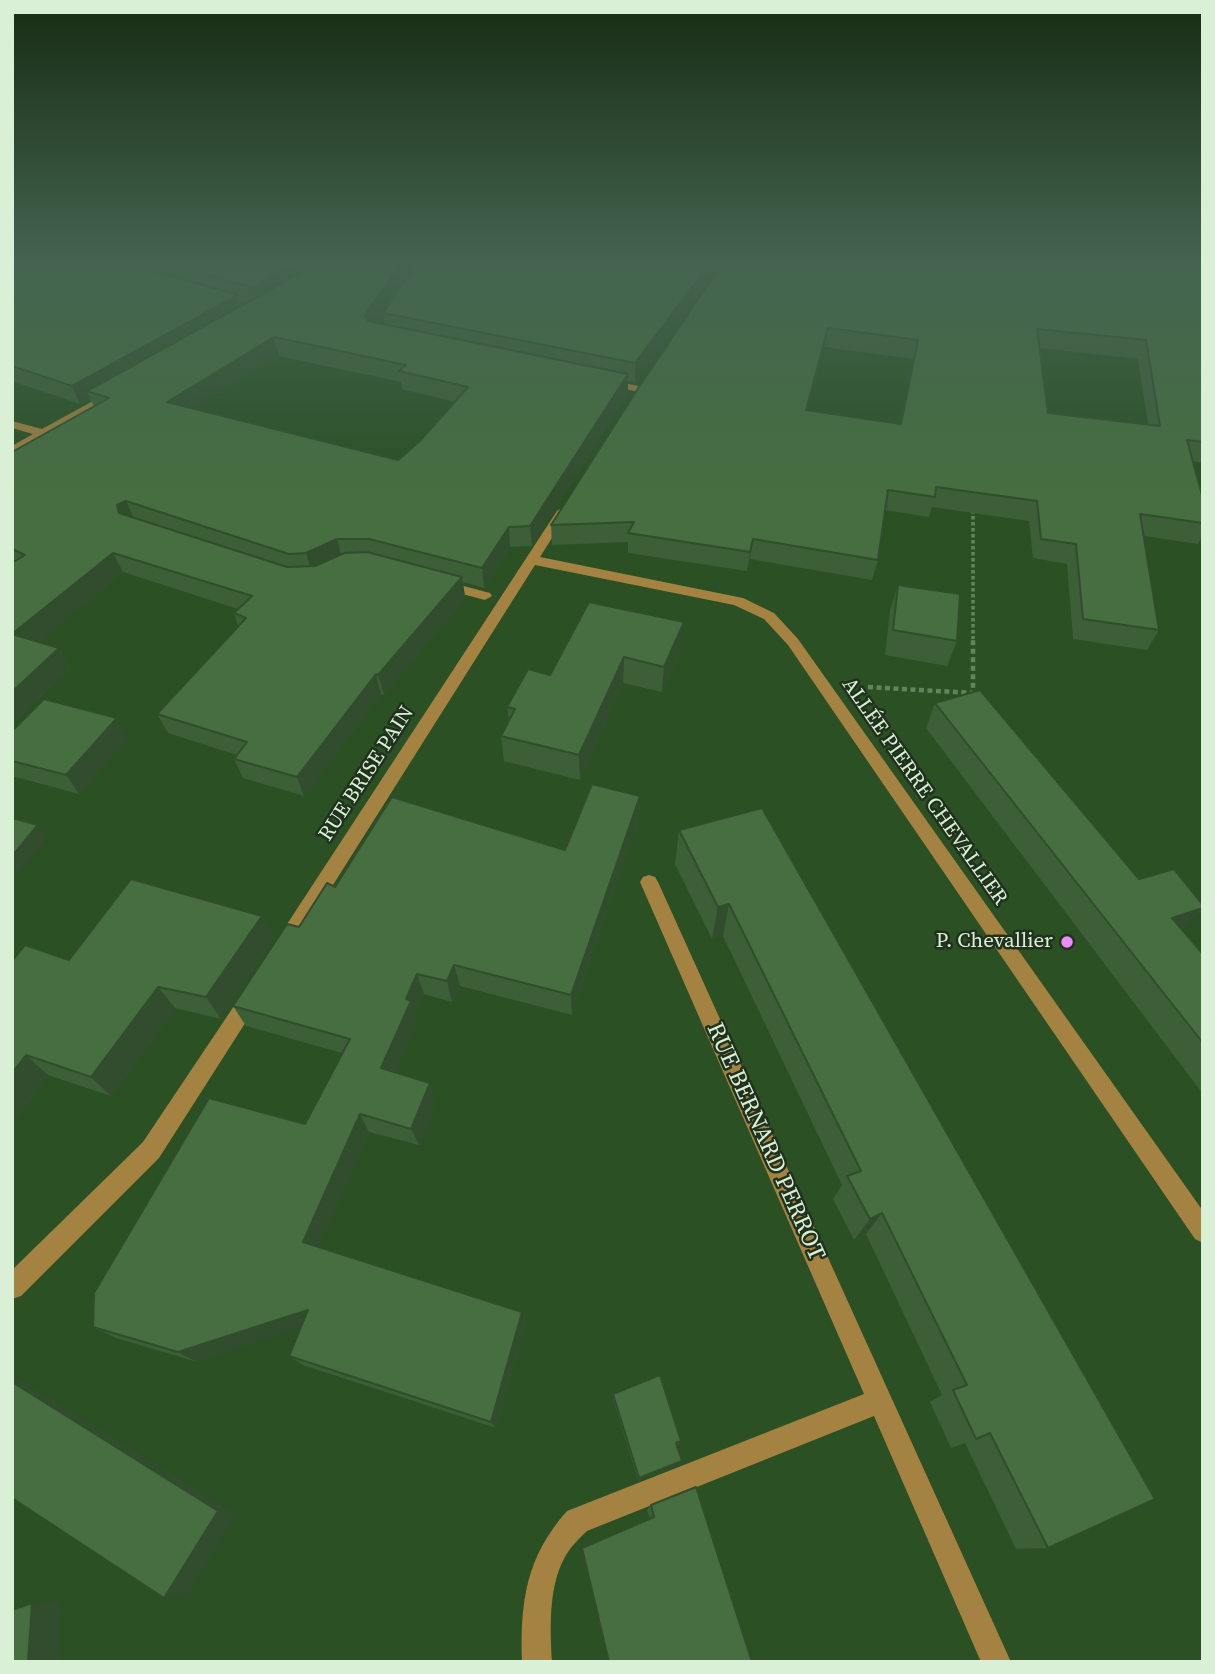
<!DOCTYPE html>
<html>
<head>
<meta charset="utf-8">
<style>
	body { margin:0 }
	#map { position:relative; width:1215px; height:1674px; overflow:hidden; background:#2a5023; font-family:"Source Serif 4",serif }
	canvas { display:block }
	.frame { position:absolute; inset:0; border:14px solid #daf0d6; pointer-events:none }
</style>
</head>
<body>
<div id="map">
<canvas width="1215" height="1674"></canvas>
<div class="frame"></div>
</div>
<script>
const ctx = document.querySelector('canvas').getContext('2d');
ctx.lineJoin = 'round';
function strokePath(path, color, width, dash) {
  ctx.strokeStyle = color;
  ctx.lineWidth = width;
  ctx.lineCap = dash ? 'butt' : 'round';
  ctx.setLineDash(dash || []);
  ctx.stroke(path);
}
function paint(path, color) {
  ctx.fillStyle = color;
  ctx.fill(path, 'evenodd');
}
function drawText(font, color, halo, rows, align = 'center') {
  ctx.font = font + ' "Source Serif 4",serif';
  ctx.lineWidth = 5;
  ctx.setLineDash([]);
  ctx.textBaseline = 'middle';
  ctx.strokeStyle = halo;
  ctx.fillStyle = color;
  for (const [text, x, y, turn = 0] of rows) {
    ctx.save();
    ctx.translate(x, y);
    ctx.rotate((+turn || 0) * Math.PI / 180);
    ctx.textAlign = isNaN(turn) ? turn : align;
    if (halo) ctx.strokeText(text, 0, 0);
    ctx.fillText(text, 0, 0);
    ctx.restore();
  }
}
strokePath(new Path2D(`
	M 973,510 L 973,639`), '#63845d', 3.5, [3.5, 2.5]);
strokePath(new Path2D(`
	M 868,687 L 973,693 L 973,637`), '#63845d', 4.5, [5, 3.5]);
paint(new Path2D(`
	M 605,379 L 643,387 L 644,389 L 639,392 L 601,384 L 601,380 Z
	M 113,390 L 117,391 L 117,395 L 12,454 L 12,446 L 33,434 L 12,428 L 12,421 L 42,429 Z
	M 563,507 L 569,511 L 540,557 L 743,598 L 774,613 L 798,639 L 1203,1211 L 1203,1243 L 1195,1239 L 788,645 L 764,619 L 734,605 L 535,565 L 290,953 L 283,955 L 276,953 L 273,947 L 276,941 L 557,511 Z
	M 441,580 L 490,593 L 492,596 L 485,600 L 436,587 L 434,584 Z
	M 649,875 L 655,877 L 658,882 L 1011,1662 L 981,1662 L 874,1416 L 587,1531 C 580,1538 573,1544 568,1552 C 548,1582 550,1627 552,1662 L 522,1662 C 520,1602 526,1557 567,1511 L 864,1394 L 640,882 L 643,877 Z
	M 251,988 L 258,991 L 261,997 L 258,1003 L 159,1158 L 21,1296 L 12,1299 L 12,1270 L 143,1142 L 244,991 Z`), '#a48242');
paint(new Path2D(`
	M 12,261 L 719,261 L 708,274 L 697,297 L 635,382 L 628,381 L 628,393 L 532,546 L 510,547 L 484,588 L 463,582 L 465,597 L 384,695 L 381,694 L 304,796 L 243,778 L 234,759 L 237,755 L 168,733 L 157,714 L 238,626 L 234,613 L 238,609 L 123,572 L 39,642 L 59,648 L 70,668 L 12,724 L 12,452 L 94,406 L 90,399 L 80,404 L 12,381 ZM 415,265 L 383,313 L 385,325 L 376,323 ZM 240,300 L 247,302 L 241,305 ZM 279,356 L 401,382 L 402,389 L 455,402 L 419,442 L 398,460 L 194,408 Z
	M 724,261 L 1203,261 L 1203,463 L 1193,461 L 1203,499 L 1203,535 L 1198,544 L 1144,536 L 1159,630 L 1147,650 L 1073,639 L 1067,564 L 1033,558 L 1029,521 L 932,507 L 929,517 L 885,510 L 878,560 L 872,580 L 750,559 L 747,571 L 628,553 L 628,542 L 552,545 L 551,525 ZM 824,347 L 914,359 L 900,424 L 807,411 ZM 1040,348 L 1138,359 L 1148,424 L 1048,413 Z
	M 898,585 L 957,641 L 947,666 L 885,655 L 890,610 Z
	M 589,602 L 682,647 L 662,692 L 623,683 L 580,780 L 504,761 L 501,736 L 509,720 L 507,707 L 550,675 Z
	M 935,703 L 1139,879 L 1203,905 L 1203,909 L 1183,930 L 1203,954 L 1203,1094 L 926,728 Z
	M 12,731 L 128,737 L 79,794 L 12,776 Z
	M 640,796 L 639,819 L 572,1015 L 460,986 L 452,1002 L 424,994 L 415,1014 L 418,1021 L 395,1073 L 437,1101 L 419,1145 L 369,1132 L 319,1247 L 522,1312 L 526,1323 L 496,1428 L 303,1365 L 289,1356 L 301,1327 L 197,1362 L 116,1338 L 93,1327 L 305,1124 L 342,1053 L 246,1026 L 233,1006 L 299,927 L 335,887 L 565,850 Z
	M 762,808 L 1048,1548 L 1016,1549 L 965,1443 L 951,1448 L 930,1402 L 942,1395 L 866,1234 L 854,1240 L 833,1199 L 842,1185 L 723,936 L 712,939 L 675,864 L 679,830 Z
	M 262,916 L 274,938 L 221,1019 L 175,1008 L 111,1096 L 48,1075 L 12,1124 L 12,961 L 69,960 Z
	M 613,1394 L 681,1441 L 679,1444 L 677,1445 L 680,1464 L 638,1480 L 613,1399 Z
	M 651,1505 L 752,1662 L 602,1662 L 608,1659 L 650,1519 L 647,1510 Z`), '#3c5f37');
paint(new Path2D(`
	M 299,261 L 334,261 L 257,305 L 252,287 Z
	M 403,261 L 418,261 L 369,334 L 365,315 Z
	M 707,261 L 719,261 L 708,274 L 697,297 L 635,382 L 635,363 Z
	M 238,295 L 243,313 L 87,391 L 90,399 L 80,404 L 72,386 Z
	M 828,328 L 824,347 L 802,430 L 806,410 Z
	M 274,337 L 279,356 L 174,421 L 167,402 Z
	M 628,374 L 628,393 L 532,546 L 530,526 Z
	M 126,501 L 135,521 L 119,513 L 117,505 Z
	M 509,527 L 510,547 L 484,588 L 482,568 Z
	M 337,539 L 342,559 L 312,573 L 306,553 Z
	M 753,539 L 750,559 L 747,571 L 750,552 Z
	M 113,553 L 123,572 L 25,654 L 12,634 Z
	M 462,577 L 465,597 L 384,695 L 378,675 Z
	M 684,622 L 682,647 L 662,692 L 664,667 Z
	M 59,648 L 70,668 L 12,724 L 12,692 Z
	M 624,657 L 623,683 L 580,780 L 579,755 Z
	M 376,674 L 381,694 L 304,796 L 297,777 Z
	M 117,718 L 128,737 L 79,794 L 66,775 Z
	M 640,796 L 639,819 L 572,1015 L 571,995 Z
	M 38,825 L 48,838 L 18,874 L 12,868 L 12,856 Z
	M 729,904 L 723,936 L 712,939 L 718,907 Z
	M 1203,908 L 1203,909 L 1184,930 L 1152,940 L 1172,918 Z
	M 262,916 L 274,938 L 221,1019 L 206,997 Z
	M 454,965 L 460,986 L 452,1002 L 447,981 Z
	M 417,974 L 424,994 L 415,1014 L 418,1021 L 389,1087 L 381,1068 L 406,999 Z
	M 158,987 L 175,1008 L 111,1096 L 91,1077 Z
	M 26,1055 L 48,1075 L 12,1124 L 12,1073 Z
	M 430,1083 L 437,1101 L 419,1145 L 411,1129 Z
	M 360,1114 L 369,1132 L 316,1255 L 303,1242 Z
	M 882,1213 L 866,1234 L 854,1240 L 870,1219 Z
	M 308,1310 L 321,1321 L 197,1362 L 178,1352 Z
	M 522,1312 L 526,1323 L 496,1428 L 491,1422 Z
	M 12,1374 L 237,1514 L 187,1596 L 164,1598 L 12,1382 Z
	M 682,1461 L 680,1464 L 638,1480 L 639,1478 Z
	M 62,1601 L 60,1662 L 28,1662 L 32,1603 Z`), '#314d2d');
const building = new Path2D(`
	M 12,261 L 119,261 L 238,295 L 72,386 L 12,366 Z
	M 156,261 L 299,261 L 252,287 Z
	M 322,261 L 403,261 L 365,315 L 368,321 L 628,374 L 530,526 L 509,527 L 482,568 L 369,539 L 337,539 L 306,553 L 289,554 L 126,501 L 117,505 L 119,513 L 287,567 L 315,566 L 344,553 L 367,552 L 462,577 L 378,675 L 376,674 L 297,777 L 234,759 L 247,742 L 157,714 L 246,618 L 234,613 L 252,596 L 113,553 L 12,634 L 59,648 L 12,692 L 12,563 L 25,555 L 12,549 L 12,452 L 109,398 L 87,391 ZM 274,337 L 406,365 L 399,371 L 468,387 L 419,442 L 398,460 L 167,402 Z
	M 418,261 L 707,261 L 698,279 L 635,363 L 383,313 Z
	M 724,261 L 864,261 L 875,268 L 883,261 L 1203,261 L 1203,442 L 1187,440 L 1203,499 L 1203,523 L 1140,514 L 1159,630 L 1083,619 L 1076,544 L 1041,539 L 1037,501 L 936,487 L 935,497 L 888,490 L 878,560 L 753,539 L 750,552 L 628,533 L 634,522 L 551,525 L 637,390 ZM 828,328 L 918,340 L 901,424 L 806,410 ZM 1037,329 L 1146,340 L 1160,426 L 1048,413 Z
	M 898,585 L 960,594 L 957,641 L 893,630 Z
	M 589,602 L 684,622 L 664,667 L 624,657 L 579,755 L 501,736 L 515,709 L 507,707 L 528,669 L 550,675 Z
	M 980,690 L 1139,879 L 1174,869 L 1203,905 L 1203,908 L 1172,918 L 1203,954 L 1203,1043 L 935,703 Z
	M 44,699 L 117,718 L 66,775 L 12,761 L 12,731 Z
	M 592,784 L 640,796 L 571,995 L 454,965 L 447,981 L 417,974 L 406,999 L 411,1001 L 381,1068 L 430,1083 L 411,1129 L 360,1114 L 303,1242 L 522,1312 L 491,1422 L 289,1356 L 308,1310 L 178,1352 L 93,1327 L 94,1293 L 209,1098 L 305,1124 L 350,1039 L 233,1006 L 287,924 L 299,927 L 327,883 L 335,887 L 392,797 L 565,850 Z
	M 762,808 L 1155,1499 L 1048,1548 L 990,1433 L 976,1439 L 953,1390 L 967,1385 L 882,1213 L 870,1219 L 847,1176 L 861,1171 L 729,904 L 718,907 L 679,830 Z
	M 12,818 L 38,825 L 12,856 Z
	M 131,879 L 262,916 L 206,997 L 158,987 L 91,1077 L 26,1055 L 12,1073 L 12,961 L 25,945 L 69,960 Z
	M 660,1375 L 681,1441 L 676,1443 L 682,1461 L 639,1478 L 613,1394 Z
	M 12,1382 L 218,1511 L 164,1598 L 12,1498 Z
	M 696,1487 L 752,1662 L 609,1662 L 582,1548 L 654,1517 L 651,1505 Z
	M 32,1603 L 28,1662 L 12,1662 L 12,1610 Z`);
paint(building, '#466e40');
strokePath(building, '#314d2d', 2);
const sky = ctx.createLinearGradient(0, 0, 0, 496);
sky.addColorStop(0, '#172c13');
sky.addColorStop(0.53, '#446450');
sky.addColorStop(1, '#44645000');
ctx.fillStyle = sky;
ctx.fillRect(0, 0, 1215, 496);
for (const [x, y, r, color] of [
	[1067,942,7,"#ea8dfc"]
]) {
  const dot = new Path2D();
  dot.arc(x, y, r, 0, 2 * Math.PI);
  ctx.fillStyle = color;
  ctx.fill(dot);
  strokePath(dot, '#20311d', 2.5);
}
drawText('21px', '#daf0d6', '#20311d', [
	["RUE BRISE PAIN",367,774,-57],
	["ALLÉE PIERRE CHEVALLIER",924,792,55]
]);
drawText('21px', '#daf0d6', '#20311d', [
	["P. Chevallier",1053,942]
], 'right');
drawText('24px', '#daf0d6', '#20311d', [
	["RUE BERNARD PERROT",765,1142,66]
]);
</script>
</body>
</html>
